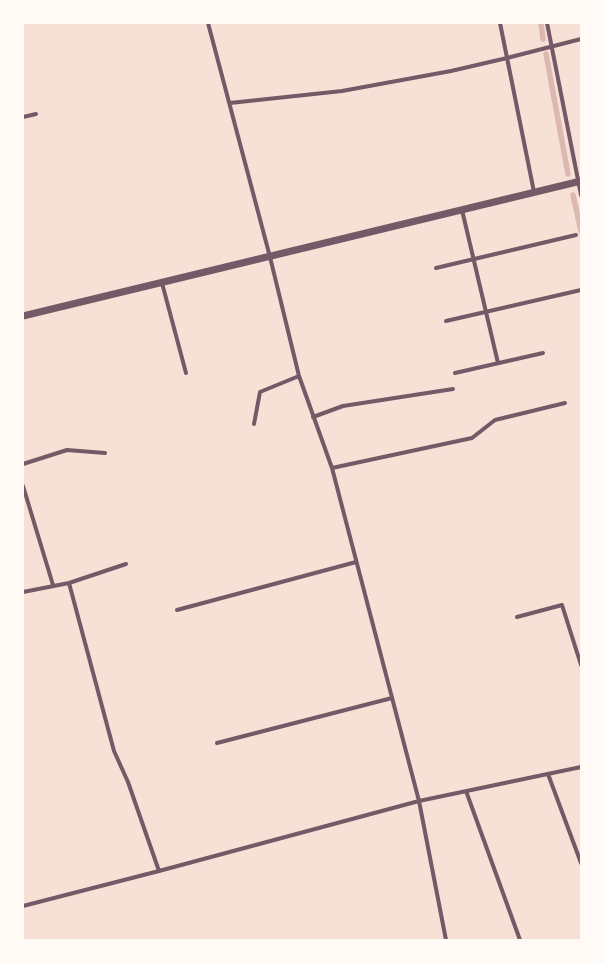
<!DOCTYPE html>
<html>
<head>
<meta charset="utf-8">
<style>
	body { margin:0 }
	#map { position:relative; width:604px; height:963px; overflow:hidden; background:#f7e1d7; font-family:"Sofia Sans Condensed",sans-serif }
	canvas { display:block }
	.frame { position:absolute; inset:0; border:24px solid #fffaf5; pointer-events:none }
</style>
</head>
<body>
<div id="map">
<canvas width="604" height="963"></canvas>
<div class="frame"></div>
</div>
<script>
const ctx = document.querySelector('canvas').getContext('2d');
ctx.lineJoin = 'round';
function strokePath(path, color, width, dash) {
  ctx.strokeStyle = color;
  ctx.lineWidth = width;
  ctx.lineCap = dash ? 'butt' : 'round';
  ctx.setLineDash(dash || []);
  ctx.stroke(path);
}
strokePath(new Path2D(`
	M 541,23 L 543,39
	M 546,54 L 568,174
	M 573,195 L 581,231`), '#dcb8b0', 5.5);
strokePath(new Path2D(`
	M 208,23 L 270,257 L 299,376 L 332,468 L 419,801 L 446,940
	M 500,23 L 534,192
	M 547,23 L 581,195
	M 230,103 L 342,91 L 451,71 L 507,58 L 581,39
	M 23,117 L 36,114
	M 462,210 L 498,363
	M 436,268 L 576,235
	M 162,283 L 186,373
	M 446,321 L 581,290
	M 455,373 L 543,353
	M 313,417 L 343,406 L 453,389
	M 254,424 L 260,392 L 299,376
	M 23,464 L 67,450 L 105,453
	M 332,468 L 472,438 L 495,420 L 565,403
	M 23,486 L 53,585
	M 69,583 L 114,751 L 128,782 L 159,871
	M 23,592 L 69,583 L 126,564
	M 177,610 L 356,562
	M 517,617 L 562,605 L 581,665
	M 217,743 L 392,698
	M 548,774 L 581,863
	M 466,791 L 520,940
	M 23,906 L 159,871 L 419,801 L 581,767`), '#755966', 4);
strokePath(new Path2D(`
	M 23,316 L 581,181`), '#755966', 7);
</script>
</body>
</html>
